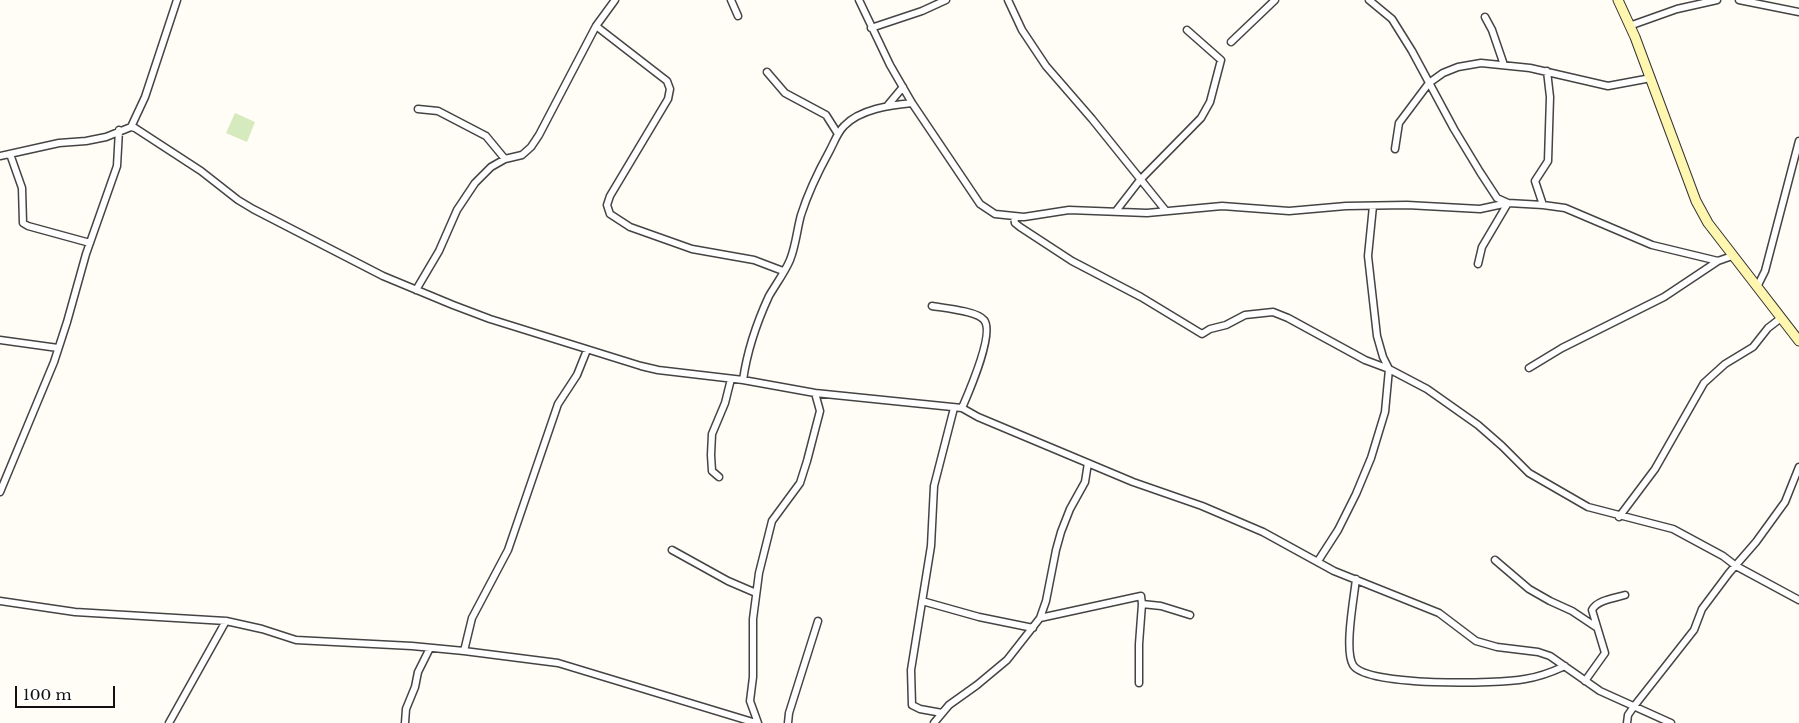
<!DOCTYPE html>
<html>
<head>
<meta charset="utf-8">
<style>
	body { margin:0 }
	#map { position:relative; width:1799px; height:723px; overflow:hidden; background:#fffdf5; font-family:"Libre Baskerville",serif }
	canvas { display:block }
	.scale { position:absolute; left:15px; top:686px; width:100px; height:22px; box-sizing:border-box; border:2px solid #111; border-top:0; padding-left:6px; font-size:15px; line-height:18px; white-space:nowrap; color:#111; -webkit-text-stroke:4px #fff; paint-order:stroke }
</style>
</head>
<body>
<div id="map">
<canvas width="1799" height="723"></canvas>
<div class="scale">100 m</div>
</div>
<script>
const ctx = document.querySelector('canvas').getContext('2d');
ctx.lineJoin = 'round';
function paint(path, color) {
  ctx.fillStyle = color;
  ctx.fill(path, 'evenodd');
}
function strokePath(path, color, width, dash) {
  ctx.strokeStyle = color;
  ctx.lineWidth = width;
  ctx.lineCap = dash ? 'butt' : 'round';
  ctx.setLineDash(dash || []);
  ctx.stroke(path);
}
paint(new Path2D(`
	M 235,113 L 255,122 L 247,142 L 226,133 Z`), '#d5ebbd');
const street = new Path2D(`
	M 731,0 L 738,16
	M 859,0 L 890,65 L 912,103 L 980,204 L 995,214 L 1024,217 L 1069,210 L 1147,213 L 1222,206 L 1289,211 L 1346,206 L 1407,205 L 1480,209 L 1508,203 L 1543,205 L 1565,208 L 1652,245 L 1718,261 L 1732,256
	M 1008,0 L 1022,30 L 1046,66 L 1092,119 L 1166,211
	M 1369,0 L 1392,19 L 1412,51 L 1454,129 L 1480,172 L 1497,198 L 1508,203 L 1482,247 L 1478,264
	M 1739,0 L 1799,12
	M 1485,17 L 1492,30 L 1504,65
	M 1629,23 L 1632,25 L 1677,9 L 1717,0
	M 596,26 L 667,81 L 670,89 L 668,99 L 610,196 L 607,205 L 610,214 L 630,227 L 692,249 L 754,260 L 783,271
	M 871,28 L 922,11 L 946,0
	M 1231,42 L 1275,0
	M 767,72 L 785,93 L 826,115 L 838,134
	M 888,105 L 903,87
	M 418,109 L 438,111 L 486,136 L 505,159
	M 131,127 L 145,97 L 177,0
	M 1395,149 L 1399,123 L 1429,83 L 1443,73 L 1458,67 L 1481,63 L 1530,68 L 1608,86 L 1651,78
	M 10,154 L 22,188 L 23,223 L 28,226 L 90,243
	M 0,156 L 59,143 L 86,141 L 106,137 L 131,127 L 135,128 L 201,171 L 238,200 L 253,209 L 383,276 L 453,305 L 490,319 L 641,366 L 658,370 L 743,380 L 815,393 L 962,408 L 978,417 L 1133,482 L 1202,506 L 1263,532 L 1334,571 L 1439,613 L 1476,641 L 1497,647 L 1538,652 L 1550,656 L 1600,691 L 1671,723
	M 1543,205 L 1535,181 L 1548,161 L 1550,97 L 1547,71
	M 1116,211 L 1140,180 L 1201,118 L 1210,102 L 1221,60 L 1187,30
	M 1014,216 L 1015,223 L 1020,227 L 1072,261 L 1141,297 L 1202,334 L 1210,329 L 1226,325 L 1245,315 L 1273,312 L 1288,318 L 1365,360 L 1389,369 L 1427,389 L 1478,425 L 1502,446 L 1529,473 L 1588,507 L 1673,529 L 1723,556 L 1736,566 L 1799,600
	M 1757,287 L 1765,271 L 1799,141
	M 416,290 L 439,251 L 457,210 L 475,183 L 491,167 L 505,159 L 522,155 L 531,147 L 539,135 L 596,26 L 615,0
	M 932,306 C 944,308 977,311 984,320 C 995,333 968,394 962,408
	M 0,340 L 58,348
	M 1529,368 L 1562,348 L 1664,297 L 1718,261
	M 743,380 C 747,352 757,322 769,296 C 776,284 785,272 790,260 C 796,245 797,229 801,215 C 808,193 818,172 829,152 C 834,143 837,133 844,126 C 860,109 891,105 912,103
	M 719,477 L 712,471 L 711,455 L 712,434 L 725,403 L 731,379
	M 0,492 L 54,362 L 67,322 L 86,254 L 117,166 L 119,130
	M 1619,517 L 1655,469 L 1704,383 L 1725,364 L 1753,347 L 1768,328 L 1781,318
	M 672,550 L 728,581 L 756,593
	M 1495,560 L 1529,589 L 1550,601 L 1572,611 L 1596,627
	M 1318,561 L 1338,530 L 1356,494 L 1371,458 L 1385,412 L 1389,369 L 1383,357 L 1377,336 L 1368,256 L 1373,206
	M 1356,579 C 1354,598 1344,650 1353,665 C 1366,687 1499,684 1525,679 C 1539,677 1552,672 1565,666
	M 0,601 L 75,612 L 226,621 L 262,629 L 296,640 L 412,646 L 464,651 L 558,663 L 756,723
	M 922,601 L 979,617 L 1033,628
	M 1142,604 L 1161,606 L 1190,615
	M 1040,618 L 1141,596 L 1142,604 L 1139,644 L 1139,683
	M 464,651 L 472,618 L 508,550 L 558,404 L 577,375 L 587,350
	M 1585,681 L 1605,653 L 1592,610 C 1597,600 1615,598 1625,595
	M 942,713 L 920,709 L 912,705 L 911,670 L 931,546 L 934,486 L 954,408
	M 169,723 L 226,621
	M 405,723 L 406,709 L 415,687 L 418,672 L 430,648
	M 758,723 L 750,701 L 753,677 L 753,619 L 759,573 L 772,521 L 800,483 L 807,461 L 820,411 L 815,393
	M 788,723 L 789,713 L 818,621
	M 934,723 L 949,705 L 977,685 L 1007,660 L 1040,618 L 1046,601 L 1056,550 L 1061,532 L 1070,509 L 1085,482 L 1088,463
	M 1627,723 L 1628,715 L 1635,705 L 1694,630 L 1702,609 L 1729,573 L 1756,542 L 1785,502 L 1799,467`);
const secondary = new Path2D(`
	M 1618,0 L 1635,37 L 1696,201 L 1708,223 L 1799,341`);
strokePath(street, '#444', 9);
strokePath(secondary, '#333', 11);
strokePath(street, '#fff', 6);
strokePath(secondary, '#fff6b0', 9);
</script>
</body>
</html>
